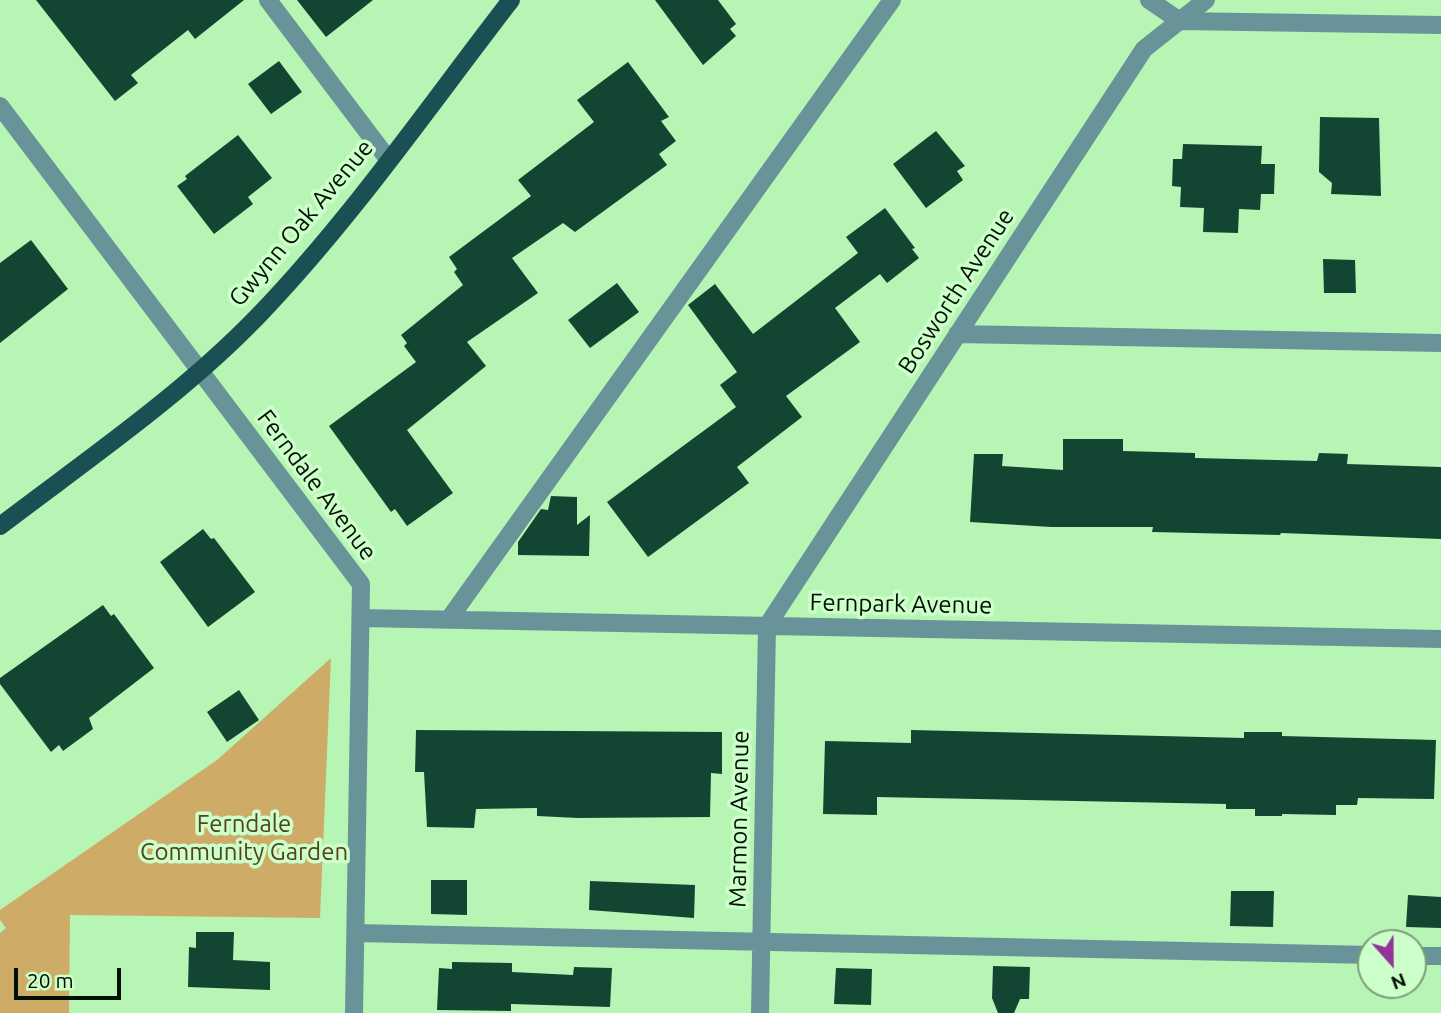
<!DOCTYPE html>
<html>
<head>
<meta charset="utf-8">
<style>
	body { margin:0 }
	#map { position:relative; width:1441px; height:1013px; overflow:hidden; background:#b6f5b4; font-family:Ubuntu,sans-serif }
	canvas { display:block }
	.north { position:absolute; left:1357px; top:929px; width:70px; height:70px; box-sizing:border-box; background:#cdffca; border:2px solid #7b9f79; border-radius:50%; rotate:159deg; font-size:19px; font-weight:700; line-height:28px; text-align:center; color:#001000 }
	.north::after { content:''; display:block; margin:auto; width:24px; height:32px; background:#93349d; clip-path:polygon(50% 0,100% 100%,50% 72%,0 100%) }
	.scale { position:absolute; left:14px; top:968px; width:107px; height:32px; box-sizing:border-box; border:4px solid #001000; border-top:0; padding-left:9px; font-size:21px; line-height:24px; white-space:nowrap; color:#001000; -webkit-text-stroke:5px #cdffca; paint-order:stroke }
</style>
</head>
<body>
<div id="map">
<canvas width="1441" height="1013"></canvas>
<div class="north">N</div>
<div class="scale">20 m</div>
</div>
<script>
const ctx = document.querySelector('canvas').getContext('2d');
ctx.lineJoin = 'round';
function paint(path, color) {
  ctx.fillStyle = color;
  ctx.fill(path, 'evenodd');
}
function strokePath(path, color, width, dash) {
  ctx.strokeStyle = color;
  ctx.lineWidth = width;
  ctx.lineCap = dash ? 'butt' : 'round';
  ctx.setLineDash(dash || []);
  ctx.stroke(path);
}
function drawText(font, color, halo, rows, align = 'center') {
  ctx.font = font + ' Ubuntu,sans-serif';
  ctx.lineWidth = 7;
  ctx.setLineDash([]);
  ctx.textBaseline = 'middle';
  ctx.strokeStyle = halo;
  ctx.fillStyle = color;
  for (const [text, x, y, turn = 0] of rows) {
    ctx.save();
    ctx.translate(x, y);
    ctx.rotate((+turn || 0) * Math.PI / 180);
    ctx.textAlign = isNaN(turn) ? turn : align;
    if (halo) ctx.strokeText(text, 0, 0);
    ctx.fillText(text, 0, 0);
    ctx.restore();
  }
}
paint(new Path2D(`
	M 331,658 L 320,918 L 70,915 L 69,1013 L 0,1013 L 0,933 L 6,928 L 0,920 L 0,910 L 217,760 Z`), '#ceac68');
paint(new Path2D(`
	M 36,0 L 244,0 L 195,39 L 188,30 L 131,75 L 138,83 L 115,101 Z
	M 297,0 L 373,0 L 326,37 Z
	M 655,0 L 718,0 L 736,24 L 730,29 L 736,36 L 703,65 Z
	M 279,61 L 302,92 L 271,114 L 248,84 Z
	M 628,62 L 669,117 L 661,121 L 676,141 L 659,154 L 667,165 L 575,232 L 563,223 L 512,258 L 538,293 L 467,342 L 486,366 L 407,430 L 453,493 L 407,526 L 395,509 L 391,512 L 329,426 L 416,362 L 404,346 L 407,343 L 401,335 L 463,285 L 454,272 L 457,269 L 449,257 L 531,196 L 518,180 L 594,122 L 577,100 Z
	M 1320,117 L 1379,118 L 1381,196 L 1331,194 L 1332,183 L 1319,172 Z
	M 936,131 L 965,166 L 957,171 L 963,180 L 926,208 L 893,164 Z
	M 238,135 L 272,178 L 248,197 L 253,204 L 214,234 L 177,186 L 187,179 L 185,176 Z
	M 1183,144 L 1262,146 L 1261,164 L 1275,164 L 1274,194 L 1261,194 L 1260,210 L 1239,209 L 1238,233 L 1203,232 L 1204,208 L 1180,207 L 1181,187 L 1172,186 L 1173,159 L 1182,159 Z
	M 885,208 L 915,248 L 912,249 L 919,258 L 887,283 L 880,274 L 835,308 L 860,342 L 786,396 L 802,417 L 737,467 L 749,483 L 648,557 L 607,502 L 736,407 L 720,385 L 737,372 L 688,305 L 715,284 L 753,334 L 858,253 L 846,237 Z
	M 31,240 L 68,289 L 0,343 L 0,263 Z
	M 1323,259 L 1355,260 L 1356,293 L 1324,293 Z
	M 617,283 L 639,312 L 590,348 L 568,320 Z
	M 1063,439 L 1123,439 L 1123,451 L 1195,453 L 1195,458 L 1317,461 L 1319,453 L 1348,454 L 1347,464 L 1441,467 L 1441,539 L 1281,533 L 1280,535 L 1152,532 L 1153,527 L 1051,527 L 970,522 L 974,454 L 1003,454 L 1002,466 L 1063,470 Z
	M 551,496 L 577,497 L 577,525 L 590,515 L 589,556 L 518,555 L 518,542 L 541,509 L 548,510 Z
	M 203,529 L 211,539 L 214,538 L 255,592 L 208,627 L 160,562 Z
	M 103,605 L 111,616 L 114,614 L 154,668 L 89,718 L 93,729 L 63,751 L 59,745 L 51,752 L 0,684 L 0,678 Z
	M 239,690 L 259,720 L 227,742 L 207,712 Z
	M 416,730 L 722,732 L 722,774 L 711,773 L 710,817 L 578,818 L 537,816 L 537,808 L 476,809 L 474,828 L 427,827 L 424,772 L 415,772 Z
	M 911,730 L 1244,738 L 1244,732 L 1282,732 L 1282,736 L 1436,740 L 1434,799 L 1358,798 L 1357,805 L 1336,805 L 1336,815 L 1282,814 L 1282,816 L 1255,816 L 1255,809 L 1226,809 L 1226,804 L 877,797 L 877,815 L 823,814 L 825,741 L 911,743 Z
	M 431,880 L 467,880 L 467,915 L 431,914 Z
	M 590,881 L 695,885 L 694,918 L 589,910 Z
	M 1231,891 L 1274,891 L 1273,927 L 1230,926 Z
	M 1408,895 L 1441,897 L 1441,928 L 1406,927 Z
	M 196,932 L 234,932 L 233,960 L 270,962 L 270,990 L 188,987 L 189,947 L 196,948 Z
	M 452,962 L 512,963 L 512,972 L 573,975 L 574,967 L 612,968 L 610,1007 L 511,1004 L 511,1011 L 437,1010 L 439,968 L 452,969 Z
	M 993,966 L 1030,967 L 1029,999 L 1020,999 L 1014,1013 L 998,1013 L 992,998 Z
	M 836,968 L 872,969 L 871,1005 L 834,1004 Z`), '#134632');
strokePath(new Path2D(`
	M 268,0 L 388,159
	M 1149,0 L 1180,21 L 1441,25
	M 0,106 L 361,584 L 354,1013
	M 957,334 L 1441,343
	M 361,618 L 1441,639
	M 449,619 L 892,0
	M 356,933 L 1371,955
	M 1413,956 L 1441,956
	M 760,1013 L 767,626 L 1144,49 L 1206,0`), '#689499', 18);
strokePath(new Path2D(`
	M 0,526 C 88,459 182,395 259,315 C 352,218 429,106 511,0`), '#1a4f53', 18);
drawText('24px', '#001000', '#cdffca', [
	["Gwynn Oak Avenue",301,223,-50],
	["Bosworth Avenue",956,291,-57],
	["Ferndale Avenue",317,485,53],
	["Fernpark Avenue",901,604,1],
	["Marmon Avenue",739,819,-89]
]);
drawText('24px', '#55421c', '#cdffca', [
	["Ferndale",244,824],
	["Community Garden",244,852]
]);
</script>
</body>
</html>
